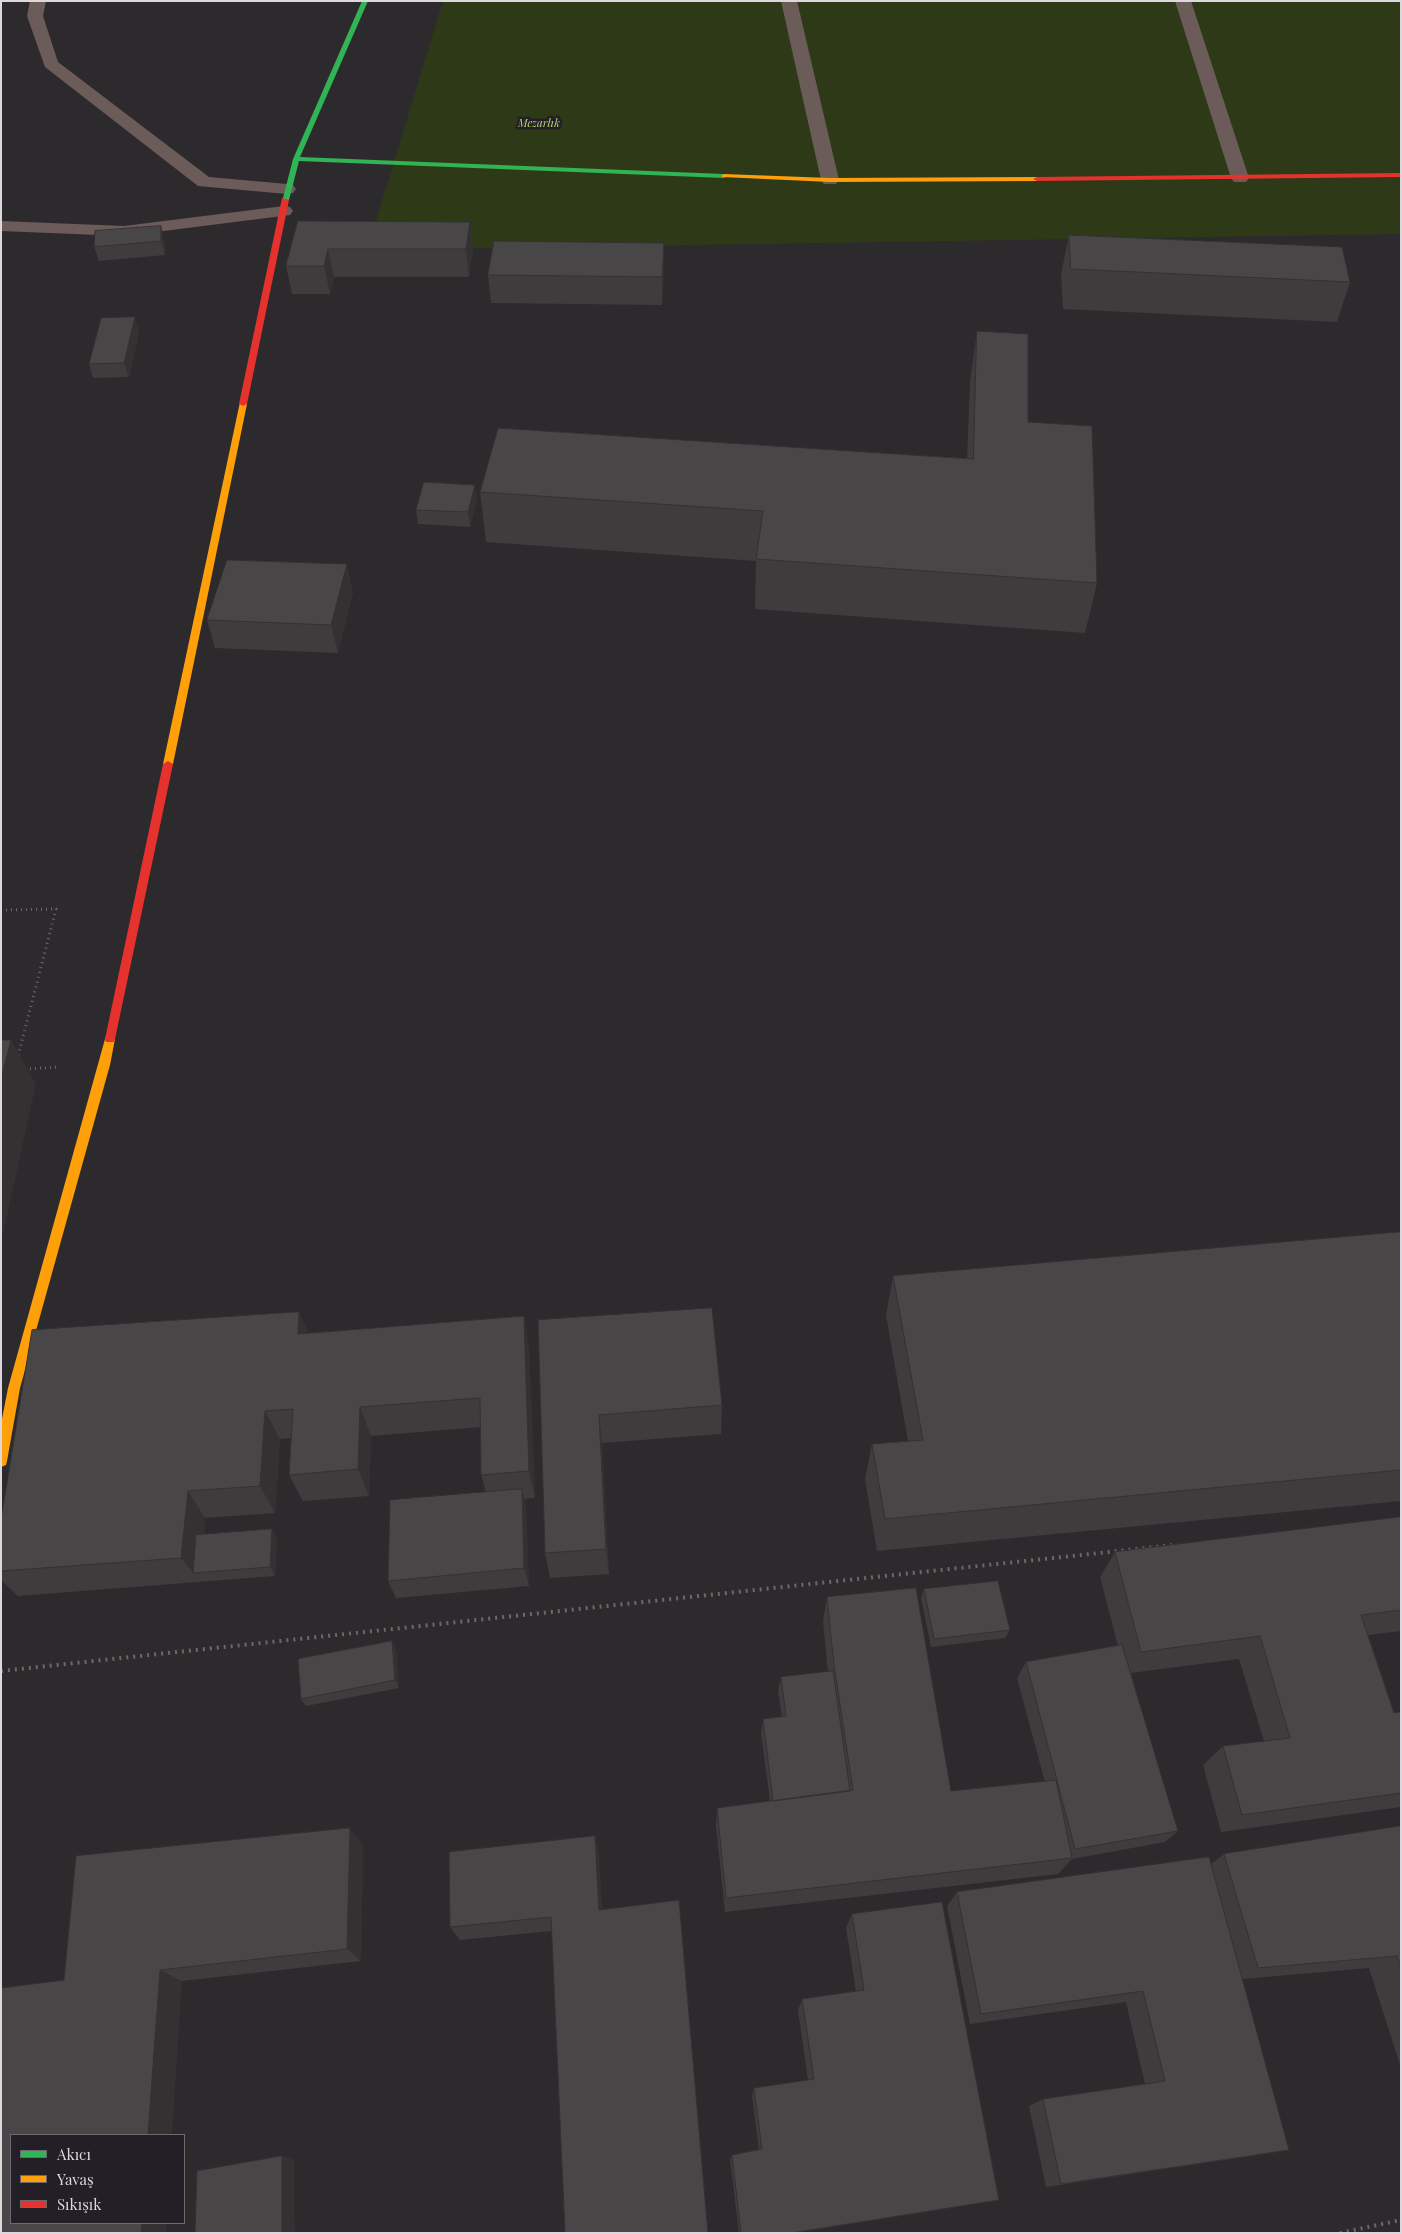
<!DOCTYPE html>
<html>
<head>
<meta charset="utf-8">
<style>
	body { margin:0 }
	#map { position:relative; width:1402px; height:2234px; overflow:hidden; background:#2d2a2e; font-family:"Playfair Display",serif }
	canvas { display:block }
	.frame { position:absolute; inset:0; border:2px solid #dcd8dd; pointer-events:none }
	.legend { position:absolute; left:10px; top:2134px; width:175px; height:90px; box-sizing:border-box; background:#241e26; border:1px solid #6e686f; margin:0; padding:6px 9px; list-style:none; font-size:15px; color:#dcd8dd }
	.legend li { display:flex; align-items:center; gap:10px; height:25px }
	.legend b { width:25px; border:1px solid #6e686f }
</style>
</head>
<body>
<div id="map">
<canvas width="1402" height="2234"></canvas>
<div class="frame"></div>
<ul class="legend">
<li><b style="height:6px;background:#30b455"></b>Akıcı</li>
<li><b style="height:6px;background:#ff9f0a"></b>Yavaş</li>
<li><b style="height:6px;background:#e5322d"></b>Sıkışık</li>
</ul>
</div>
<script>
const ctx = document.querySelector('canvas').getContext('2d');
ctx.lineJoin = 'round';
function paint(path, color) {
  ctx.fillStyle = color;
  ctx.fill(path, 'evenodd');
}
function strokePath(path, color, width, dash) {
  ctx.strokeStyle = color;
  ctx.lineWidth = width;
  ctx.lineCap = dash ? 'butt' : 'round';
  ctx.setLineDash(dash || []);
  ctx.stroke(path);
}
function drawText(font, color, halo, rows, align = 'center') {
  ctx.font = font + ' "Playfair Display",serif';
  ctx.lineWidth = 5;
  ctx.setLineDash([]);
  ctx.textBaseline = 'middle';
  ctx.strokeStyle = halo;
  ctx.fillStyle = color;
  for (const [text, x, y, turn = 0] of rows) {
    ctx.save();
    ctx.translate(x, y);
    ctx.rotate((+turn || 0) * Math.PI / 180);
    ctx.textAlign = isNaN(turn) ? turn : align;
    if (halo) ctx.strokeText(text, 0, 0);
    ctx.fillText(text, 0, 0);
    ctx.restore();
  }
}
paint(new Path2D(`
	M 443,1 L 1401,1 L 1401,234 L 367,250 Z`), '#2e3918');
strokePath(new Path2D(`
	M 1,910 L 56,909 L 18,1056
	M 25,1069 L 59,1067`), '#716665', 3, [1, 4]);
strokePath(new Path2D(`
	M 1,1671 L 1174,1545
	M 1340,2233 L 1401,2220`), '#716665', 4, [2, 5]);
paint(new Path2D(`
	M 30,1 L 46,1 L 43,16 L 58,62 L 209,177 L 287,184 L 293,185 L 296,189 L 293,193 L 287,194 L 198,186 L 45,67 L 27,16 Z
	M 781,1 L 797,1 L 839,180 L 836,184 L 824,184 L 821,180 Z
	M 1175,1 L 1191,1 L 1249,178 L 1246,182 L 1234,182 L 1231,178 Z
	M 284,206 L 290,207 L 293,211 L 290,215 L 124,236 L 1,231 L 1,221 L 124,226 Z`), '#6c5c59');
paint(new Path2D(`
	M 362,1 L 368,1 L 300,157 L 724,174 L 728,176 L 724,178 L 299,161 L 289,200 L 282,202 L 293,159 Z`), '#30b455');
paint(new Path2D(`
	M 724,174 L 830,178 L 1037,177 L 1041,179 L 1037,181 L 830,182 L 722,177 L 722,175 Z
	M 240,402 L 247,404 L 173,764 L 168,767 L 163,764 Z
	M 110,1035 L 114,1036 L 115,1039 L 110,1065 L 20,1388 L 7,1461 L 6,1465 L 1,1467 L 1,1424 L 8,1388 L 105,1039 L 106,1036 Z`), '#ff9f0a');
paint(new Path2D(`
	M 1401,173 L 1401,177 L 1037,181 L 1033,179 L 1037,177 Z
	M 282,198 L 289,200 L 247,404 L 243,406 L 239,404 Z
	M 168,761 L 173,764 L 115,1039 L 114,1042 L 106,1042 L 105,1039 L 163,764 Z`), '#e5322d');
paint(new Path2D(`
	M 298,221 L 470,222 L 473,250 L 469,277 L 334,277 L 330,294 L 292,294 L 286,266 Z
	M 1069,235 L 1350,282 L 1337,322 L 1063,309 L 1061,275 Z
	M 164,240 L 165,255 L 99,261 L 94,247 Z
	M 664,243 L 664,271 L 662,305 L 491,303 L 488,275 Z
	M 977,331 L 1028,422 L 1097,583 L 1085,633 L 755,609 L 756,561 L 486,542 L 480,492 L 967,459 L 970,382 Z
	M 139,332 L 129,377 L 93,378 L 89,364 Z
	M 477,499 L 470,527 L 418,524 L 416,510 Z
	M 353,592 L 338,653 L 215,648 L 207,620 Z
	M 1401,1232 L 1401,1501 L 877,1551 L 865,1479 L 872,1444 L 908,1441 L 886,1315 L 893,1276 Z
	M 299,1312 L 308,1333 L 529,1347 L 535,1498 L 524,1499 L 526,1507 L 529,1586 L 396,1598 L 388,1581 L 486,1492 L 481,1475 L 481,1427 L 371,1436 L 369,1496 L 303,1501 L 289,1475 L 291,1438 L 280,1439 L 275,1513 L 205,1518 L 204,1534 L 277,1538 L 275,1576 L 18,1596 L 1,1580 L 1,1519 Z
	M 538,1320 L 722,1405 L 721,1434 L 602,1443 L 609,1574 L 550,1578 L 545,1553 Z
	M 1401,1517 L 1401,1631 L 1368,1635 L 1394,1713 L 1401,1712 L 1401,1807 L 1221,1832 L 1203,1765 L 1223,1746 L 1264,1741 L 1239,1659 L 1130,1673 L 1178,1831 L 1165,1842 L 1072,1859 L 1058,1874 L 725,1912 L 716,1826 L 717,1808 L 770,1801 L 761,1733 L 763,1719 L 782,1717 L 778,1692 L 781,1677 L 828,1672 L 823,1621 L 827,1597 L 951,1791 L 1045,1782 L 1017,1678 L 1026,1662 L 1118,1646 L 1100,1577 L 1115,1552 Z
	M 924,1589 L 1010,1630 L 1005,1638 L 931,1647 L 921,1598 Z
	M 396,1649 L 399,1688 L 306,1706 L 301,1699 Z
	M 1401,1826 L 1401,2068 L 1369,1968 L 1242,1979 L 1289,2150 L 1264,2154 L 1046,2187 L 1029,2106 L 1043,2099 L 1145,2084 L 1126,2002 L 970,2024 L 947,1906 L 957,1892 L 1211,1864 L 1224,1854 Z
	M 363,1845 L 361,1961 L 182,1981 L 11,2223 L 166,2223 L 166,2233 L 1,2233 L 64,1980 Z
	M 599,1852 L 551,1931 L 460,1940 L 450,1927 Z
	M 852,1914 L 999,2200 L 795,2233 L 739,2233 L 730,2159 L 732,2155 L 759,2150 L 752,2096 L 754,2088 L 808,2080 L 798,2010 L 802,1999 L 856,1991 L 846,1928 Z`), '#3f3c3e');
paint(new Path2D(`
	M 470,222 L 473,250 L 469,277 L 466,249 Z
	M 161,226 L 164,240 L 165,255 L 161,241 Z
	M 664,243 L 664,271 L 662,305 L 662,277 Z
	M 328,249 L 334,277 L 330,294 L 324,266 Z
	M 135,317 L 139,332 L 129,377 L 124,363 Z
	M 475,485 L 477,499 L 470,527 L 468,512 Z
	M 347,564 L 353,592 L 338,653 L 331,625 Z
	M 11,1040 L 36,1084 L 1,1243 L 1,1080 Z
	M 299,1312 L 312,1343 L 298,1334 Z
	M 524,1316 L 529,1347 L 535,1498 L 529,1471 Z
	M 360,1407 L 371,1436 L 369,1496 L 358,1469 Z
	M 265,1411 L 280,1439 L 275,1513 L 260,1486 Z
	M 599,1415 L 602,1443 L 609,1574 L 606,1549 Z
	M 522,1489 L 526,1507 L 529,1586 L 524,1568 Z
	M 188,1491 L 205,1518 L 200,1573 L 193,1573 L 181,1558 Z
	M 272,1529 L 277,1538 L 275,1576 L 270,1567 Z
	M 392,1641 L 396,1649 L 399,1688 L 395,1680 Z
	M 350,1828 L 363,1845 L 361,1961 L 347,1949 Z
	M 595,1836 L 599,1852 L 603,1923 L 599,1910 Z
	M 160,1970 L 182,1981 L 172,2135 L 148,2135 Z
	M 282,2156 L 294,2159 L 295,2233 L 282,2233 Z
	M 142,2223 L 166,2223 L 166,2233 L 141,2233 Z`), '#333132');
const building = new Path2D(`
	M 298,221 L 470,222 L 466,249 L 328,249 L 324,266 L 286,266 Z
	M 161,226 L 161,241 L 94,247 L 95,231 Z
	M 1069,235 L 1342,247 L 1350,282 L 1071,269 Z
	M 494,241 L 664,243 L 662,277 L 488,275 Z
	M 135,317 L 124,363 L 89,364 L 101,318 Z
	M 977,331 L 1028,334 L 1028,422 L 1092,426 L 1097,583 L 756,559 L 763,511 L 480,492 L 498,428 L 973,459 Z
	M 424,482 L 475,485 L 468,512 L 416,510 Z
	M 227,560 L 347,564 L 331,625 L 207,620 Z
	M 1,1040 L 11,1040 L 1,1080 Z
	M 1401,1232 L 1401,1470 L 885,1519 L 872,1444 L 923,1440 L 893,1276 Z
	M 712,1308 L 722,1405 L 599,1415 L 606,1549 L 545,1553 L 538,1320 Z
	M 299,1312 L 298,1334 L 524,1316 L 529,1471 L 481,1475 L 480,1398 L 360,1407 L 358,1469 L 289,1475 L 293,1409 L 265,1411 L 260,1486 L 188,1491 L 181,1558 L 1,1571 L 1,1519 L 32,1330 Z
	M 522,1489 L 524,1568 L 388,1581 L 390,1500 Z
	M 1401,1517 L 1401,1610 L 1361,1615 L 1394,1713 L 1401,1712 L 1401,1793 L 1242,1815 L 1223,1746 L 1290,1738 L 1260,1636 L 1141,1652 L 1115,1552 Z
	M 272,1529 L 270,1567 L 193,1573 L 196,1535 Z
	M 998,1581 L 1010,1630 L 934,1639 L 924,1589 Z
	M 916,1588 L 951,1791 L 1056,1780 L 1072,1858 L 726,1898 L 717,1808 L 853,1790 L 834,1665 L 827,1597 Z
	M 392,1641 L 395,1680 L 301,1699 L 298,1659 Z
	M 1122,1645 L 1178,1831 L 1075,1849 L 1026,1662 Z
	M 833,1671 L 850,1791 L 773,1801 L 763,1719 L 786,1716 L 781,1677 Z
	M 1401,1826 L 1401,1967 L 1397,1956 L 1258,1968 L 1224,1854 Z
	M 350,1828 L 347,1949 L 160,1970 L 148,2135 L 11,2135 L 11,2223 L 142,2223 L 141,2233 L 1,2233 L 1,1988 L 64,1980 L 76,1856 Z
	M 595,1836 L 599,1910 L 679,1900 L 708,2233 L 565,2233 L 551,1917 L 450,1927 L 449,1852 Z
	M 1209,1857 L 1289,2150 L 1061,2184 L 1043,2099 L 1165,2081 L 1143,1991 L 981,2014 L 957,1892 Z
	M 942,1902 L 999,2200 L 791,2233 L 741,2233 L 732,2155 L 762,2149 L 754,2088 L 814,2079 L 802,1999 L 864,1990 L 852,1914 Z
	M 282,2156 L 282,2233 L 195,2233 L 197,2171 Z`);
paint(building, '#494648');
strokePath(building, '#333132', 1);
drawText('italic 11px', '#b7d777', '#241e26', [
	["Mezarlık",539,124]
]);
</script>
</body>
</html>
